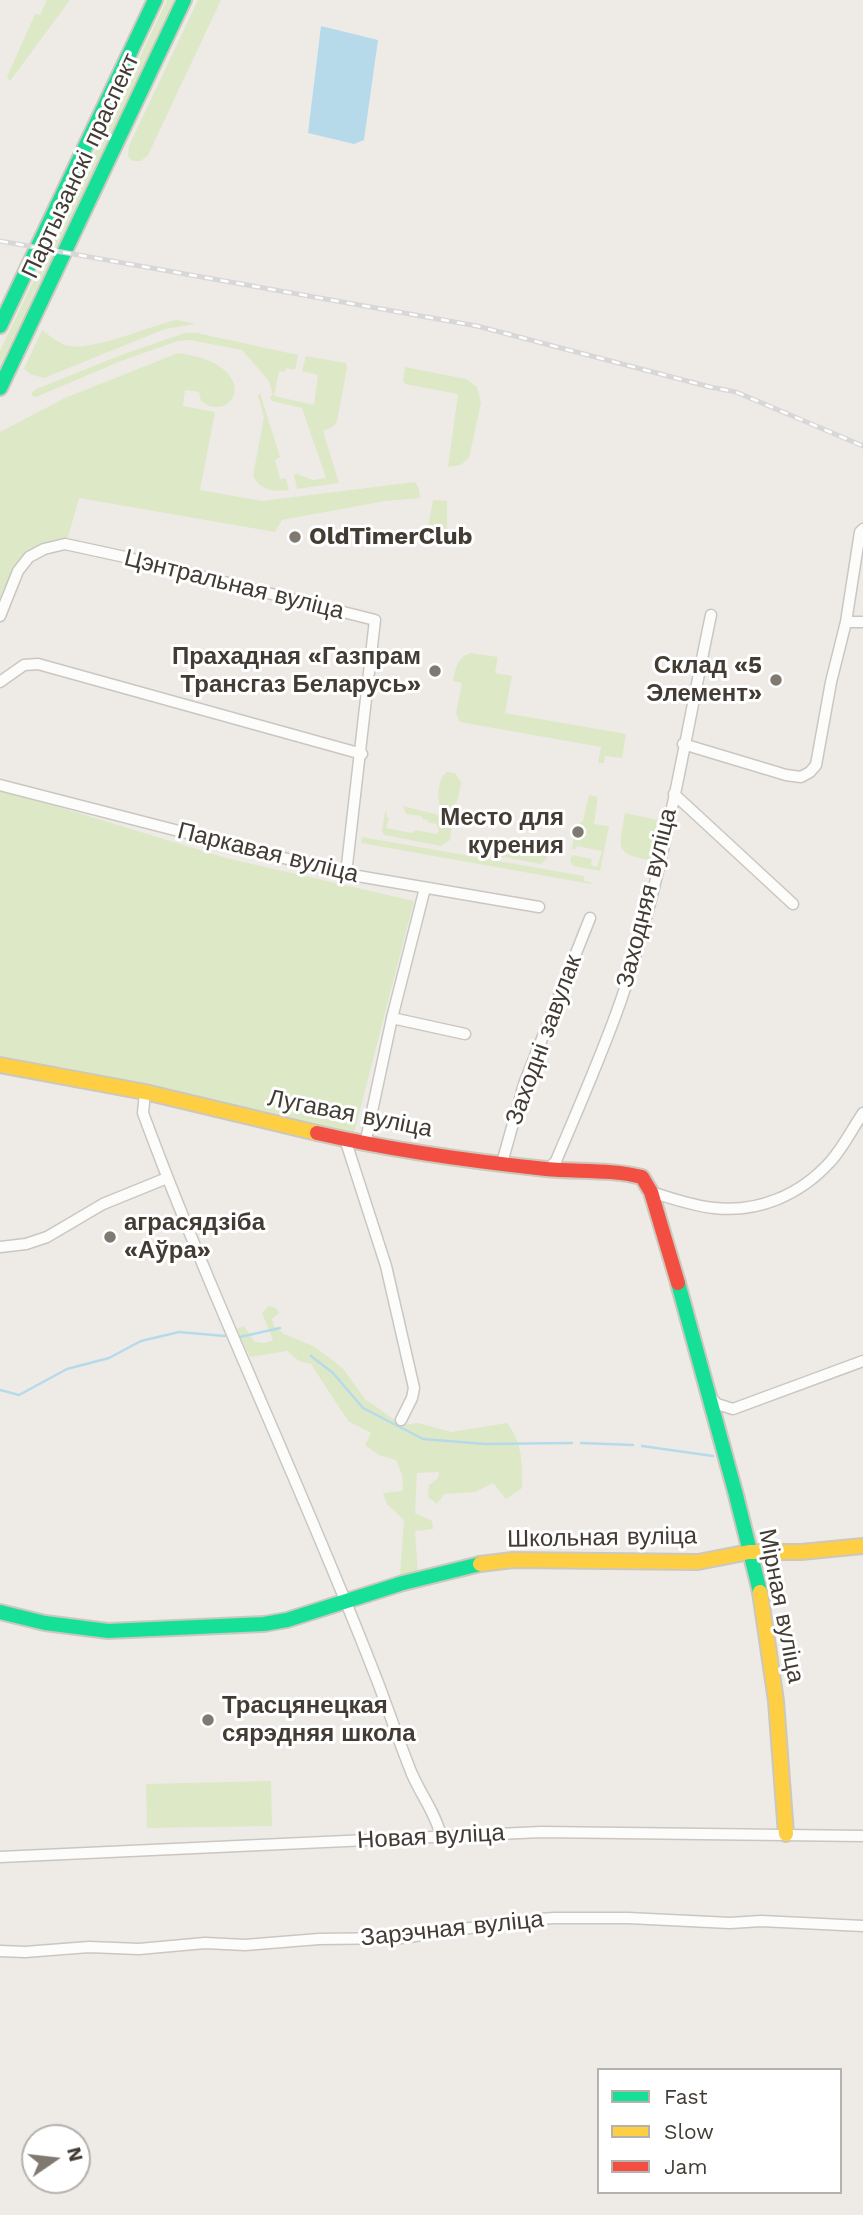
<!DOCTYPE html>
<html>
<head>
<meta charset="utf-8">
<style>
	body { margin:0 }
	#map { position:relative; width:863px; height:2215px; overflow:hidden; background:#eeebe6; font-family:"Work Sans",sans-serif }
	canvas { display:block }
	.legend { position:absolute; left:597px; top:2068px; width:245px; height:126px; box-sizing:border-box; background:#fff; border:2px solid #b4b1ae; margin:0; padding:9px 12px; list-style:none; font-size:21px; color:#433c34 }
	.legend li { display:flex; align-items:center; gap:14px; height:35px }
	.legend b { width:35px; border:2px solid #b4b1ae }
	.north { position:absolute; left:21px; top:2124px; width:70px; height:70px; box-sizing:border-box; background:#fff; border:2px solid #b4b1ae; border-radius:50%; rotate:76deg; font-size:19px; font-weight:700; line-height:28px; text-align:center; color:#433c34 }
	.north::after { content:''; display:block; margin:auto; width:24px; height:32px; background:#7f7972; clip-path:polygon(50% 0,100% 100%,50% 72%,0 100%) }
</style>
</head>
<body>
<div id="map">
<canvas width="863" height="2215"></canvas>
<ul class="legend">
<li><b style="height:9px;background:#16e098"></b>Fast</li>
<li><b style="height:9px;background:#ffcf43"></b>Slow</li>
<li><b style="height:9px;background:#f24e42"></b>Jam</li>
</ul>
<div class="north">N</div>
</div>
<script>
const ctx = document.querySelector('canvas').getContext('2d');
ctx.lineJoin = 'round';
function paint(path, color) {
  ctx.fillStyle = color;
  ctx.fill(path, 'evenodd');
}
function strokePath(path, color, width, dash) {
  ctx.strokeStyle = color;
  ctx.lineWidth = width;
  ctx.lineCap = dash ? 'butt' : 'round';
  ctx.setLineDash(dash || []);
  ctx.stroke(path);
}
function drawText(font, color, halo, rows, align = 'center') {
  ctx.font = font + ' "Work Sans",sans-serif';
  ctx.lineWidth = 6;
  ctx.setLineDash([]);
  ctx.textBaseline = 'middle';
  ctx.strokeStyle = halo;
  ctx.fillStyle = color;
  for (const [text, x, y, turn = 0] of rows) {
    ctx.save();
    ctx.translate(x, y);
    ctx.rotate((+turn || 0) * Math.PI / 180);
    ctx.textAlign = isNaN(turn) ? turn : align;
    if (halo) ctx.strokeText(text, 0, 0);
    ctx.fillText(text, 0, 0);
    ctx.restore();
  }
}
paint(new Path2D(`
	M 47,0 L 70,0 L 10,81 L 7,77 L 35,14 L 40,15 Z
	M 167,0 L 174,0 L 0,366 L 0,351 Z
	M 198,0 L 221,0 L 148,155 L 141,161 L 133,161 L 128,157 L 129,146 Z
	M 176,320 L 196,324 L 165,329 L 44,378 L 30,374 L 24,369 L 42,330 C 49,335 57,342 65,345 C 90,353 148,326 176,320 Z
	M 185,333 L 197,333 L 298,355 L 295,370 L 286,368 L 285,372 L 279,371 L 274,396 L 314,405 L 318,375 L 302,371 L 306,356 L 346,363 L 347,368 L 337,421 L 334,426 L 323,431 L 339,483 L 297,489 L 294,475 L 297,474 L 313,480 L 326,478 L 302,408 L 272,401 L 270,397 L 273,395 L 269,381 L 242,350 L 190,340 L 178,341 L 121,361 L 36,397 L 31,395 L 34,390 L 121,355 Z
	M 178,353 C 196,356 217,360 229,375 C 246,396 222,418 201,401 L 199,392 L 185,390 L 183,406 L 215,412 L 200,490 L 262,501 L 415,482 L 419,489 L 420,498 L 385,501 L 282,520 L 275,532 L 79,498 L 68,537 L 64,540 L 32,549 L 24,557 L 0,606 L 0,432 L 65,398 Z
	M 405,367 L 466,379 L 477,387 L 481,403 L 469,458 L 461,465 L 448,467 L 458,394 L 405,384 L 403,381 Z
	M 260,393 L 280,457 L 275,460 L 280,479 L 286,478 L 289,490 C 274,492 261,491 253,476 L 264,417 L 258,396 Z
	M 433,500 L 447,501 L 447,541 L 426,538 Z
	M 471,653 L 498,657 L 495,673 L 512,676 L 505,713 L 626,734 L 622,758 L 605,756 L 604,763 L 598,763 L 601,747 L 460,722 L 456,713 L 462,683 L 453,681 C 456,668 457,657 471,653 Z
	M 447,772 L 455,773 L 461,782 C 459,793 460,806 446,809 L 440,805 C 437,796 438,778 447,772 Z
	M 0,789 L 226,858 L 414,901 L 354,1133 L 140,1084 L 0,1056 Z
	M 589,795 L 598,797 L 594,824 L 609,826 L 600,871 L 573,866 L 570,861 L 572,855 L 592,859 L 591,865 L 597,867 L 602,851 L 577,846 L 576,849 L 572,849 L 575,827 L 583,821 Z
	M 403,806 L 447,817 L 452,823 L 450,840 L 441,846 L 384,835 L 382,831 L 385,812 L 387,811 L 386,817 L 389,818 L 386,828 L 412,833 L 416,830 L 436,834 L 439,831 L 436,824 L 427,822 L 428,820 L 422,819 L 422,816 L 406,814 Z
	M 625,813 L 658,820 L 651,860 C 612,855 620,845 625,813 Z
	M 362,837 L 584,876 L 584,881 L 591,882 L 591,884 L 361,843 Z
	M 472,842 L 542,855 L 544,847 L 546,850 L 547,858 L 541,864 L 481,853 L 475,851 Z
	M 269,1306 L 276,1308 L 279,1313 L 272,1319 L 274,1326 L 284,1334 L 313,1346 L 334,1361 L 344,1370 L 365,1399 L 402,1425 L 418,1423 L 451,1432 L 507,1423 C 523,1443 522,1463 522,1488 L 506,1499 L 493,1483 L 475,1492 L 444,1494 L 437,1504 L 428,1497 L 429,1485 L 438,1478 L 439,1472 L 417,1473 L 415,1513 L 432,1521 L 433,1529 L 415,1531 L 418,1574 L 400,1574 L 404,1520 L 387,1504 L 383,1493 L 403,1491 L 402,1475 L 396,1460 L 379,1455 L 365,1445 L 371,1433 L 348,1421 L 311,1364 L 299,1361 L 287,1351 L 250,1357 L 237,1329 L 244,1326 L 255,1342 L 265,1343 L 273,1340 L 262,1313 Z
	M 271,1781 L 272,1826 L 147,1828 L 146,1784 Z`), '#dde8c7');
paint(new Path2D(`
	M 321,26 L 378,40 L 364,140 L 354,144 L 308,133 Z`), '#b7daeb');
strokePath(new Path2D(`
	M 240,1337 L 280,1328
	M 311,1356 L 333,1373 L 363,1408 L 423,1439 L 485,1444 L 572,1443
	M 0,1390 L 19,1395 L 67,1369 L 109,1358 L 141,1341 L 179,1332 L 225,1336
	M 581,1443 L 633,1445
	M 642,1446 L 713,1456`), '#b7daeb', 2.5);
const street = new Path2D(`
	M 0,616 L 18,571 L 29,557 L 44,549 L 65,544 L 125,557 L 375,620 L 346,874
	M 846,622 L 863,622
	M 0,682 L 24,665 L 38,664 L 362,754
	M 683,744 L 786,775 L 801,777 L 810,772 L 816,765 L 831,682 L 846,622 L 860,532 L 863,529
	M 0,785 L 346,874 L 539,907
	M 674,794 L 793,904
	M 392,1018 L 465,1034
	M 145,1092 L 143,1113 C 213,1303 302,1486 375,1675 C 388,1708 399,1742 412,1774 C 421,1795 436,1814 441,1836
	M 345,1139 L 386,1266 L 414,1388 L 412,1398 L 401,1420
	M 365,1144 L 392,1018 L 425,888
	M 502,1163 L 524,1084 L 590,918
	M 548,1169 L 556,1161 C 578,1109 601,1057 620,1003 C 663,881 684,742 711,615
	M 651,1192 C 671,1198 693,1206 714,1208 C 758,1213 800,1195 830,1162 C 843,1148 852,1129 863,1113
	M 0,1247 L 26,1244 L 47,1237 L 103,1204 L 167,1178
	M 709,1395 L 717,1404 L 733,1409 L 863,1361
	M 0,1857 L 541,1832 L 863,1836
	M 0,1951 L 25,1952 L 89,1947 L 139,1949 L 205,1943 L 245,1945 L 319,1939 L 401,1938 L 526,1920 L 554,1918 L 628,1918 L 730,1923 L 761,1921 L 863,1926`);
const fast = new Path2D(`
	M 0,326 L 155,0
	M 0,388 L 184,0
	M 678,1283 L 736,1495 L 760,1592
	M 0,1612 L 45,1623 L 108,1631 L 264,1624 L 287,1620 L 403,1583 L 480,1564`);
const slow = new Path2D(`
	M 0,1065 L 145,1092 L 317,1133
	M 480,1564 L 513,1560 L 698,1562 L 749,1552 L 801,1552 L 863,1546
	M 760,1592 L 776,1701 L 786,1834`);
const jam = new Path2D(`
	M 317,1133 C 391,1150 469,1161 546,1169 C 578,1172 610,1169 642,1177 L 651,1192 L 678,1283`);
strokePath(street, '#cac7c2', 13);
strokePath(fast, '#ccc8bd', 18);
strokePath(slow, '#ccc8bd', 18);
strokePath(jam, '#ccc8bd', 18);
strokePath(street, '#fcfcfb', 10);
strokePath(fast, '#16e098', 14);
strokePath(slow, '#ffcf43', 14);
strokePath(jam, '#f24e42', 14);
const rail = new Path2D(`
	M 0,241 L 477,326 L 710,387 L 736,392 L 863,446`);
strokePath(rail, '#d8d7d7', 5);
strokePath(rail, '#fff', 2.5, [8]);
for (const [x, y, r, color] of [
	[295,537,7,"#7f7972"],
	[435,671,7,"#7f7972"],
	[776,680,7,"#7f7972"],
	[578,832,7,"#7f7972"],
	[110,1237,7,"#7f7972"],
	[208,1720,7,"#7f7972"]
]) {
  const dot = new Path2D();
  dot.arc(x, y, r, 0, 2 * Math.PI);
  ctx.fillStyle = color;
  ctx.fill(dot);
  strokePath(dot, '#fff', 2.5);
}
drawText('24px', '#433c34', '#fff', [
	["Партызанскі праспект",81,166,-65],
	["Цэнтральная вуліца",234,585,14],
	["Паркавая вуліца",268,853,14],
	["Заходняя вуліца",647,898,-76],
	["Заходні завулак",544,1040,-70],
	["Лугавая вуліца",350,1114,11],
	["Школьная вуліца",602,1538,-1],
	["Мірная вуліца",781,1606,79],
	["Новая вуліца",431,1837,-3],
	["Зарэчная вуліца",452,1929,-6]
]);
drawText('bold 24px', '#433c34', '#fff', [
	["OldTimerClub",309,537],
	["Прахадная «Газпрам",421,657,"right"],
	["Трансгаз Беларусь»",421,685,"right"],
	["Склад «5",762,666,"right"],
	["Элемент»",762,694,"right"],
	["Место для",564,818,"right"],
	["курения",564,846,"right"],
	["аграсядзіба",124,1223],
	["«Аўра»",124,1251],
	["Трасцянецкая",222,1706],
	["сярэдняя школа",222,1734]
], 'left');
</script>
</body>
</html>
